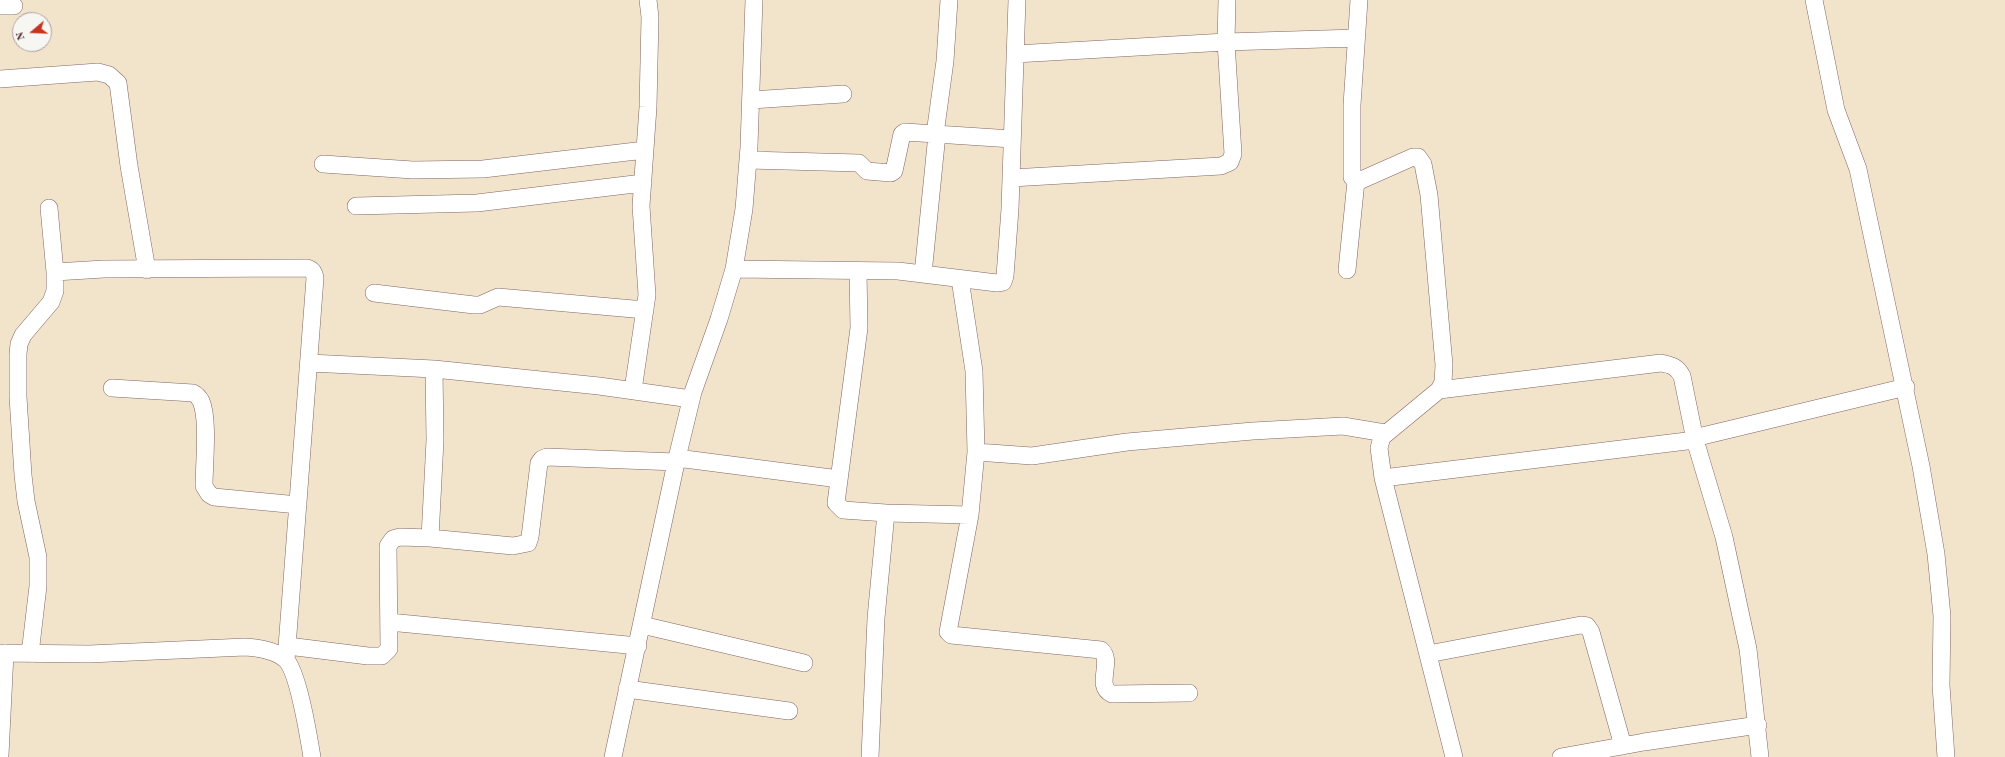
<!DOCTYPE html>
<html>
<head>
<meta charset="utf-8">
<style>
	body { margin:0 }
	#map { position:relative; width:2005px; height:757px; overflow:hidden; background:#f1e4cb; font-family:"Old Standard TT",serif }
	canvas { display:block }
	.north { position:absolute; left:12px; top:12px; width:40px; height:40px; box-sizing:border-box; background:#f6f6f2; border:1px solid #b1a0a2; border-radius:50%; rotate:251deg; font-size:11px; font-weight:700; line-height:16px; text-align:center; color:#4a1f2b }
	.north::after { content:''; display:block; margin:auto; width:14px; height:18px; background:#c8321e; clip-path:polygon(50% 0,100% 100%,50% 72%,0 100%) }
</style>
</head>
<body>
<div id="map">
<canvas width="2005" height="757"></canvas>
<div class="north">N</div>
</div>
<script>
const ctx = document.querySelector('canvas').getContext('2d');
ctx.lineJoin = 'round';
function strokePath(path, color, width, dash) {
  ctx.strokeStyle = color;
  ctx.lineWidth = width;
  ctx.lineCap = dash ? 'butt' : 'round';
  ctx.setLineDash(dash || []);
  ctx.stroke(path);
}
const street = new Path2D(`
	M 1359,0 L 1352,105 L 1352,177 L 1359,181 L 1413,157 L 1418,157 L 1423,164 L 1429,195 L 1444,365 L 1443,382 L 1439,390 L 1382,437 L 1379,448 L 1383,478 L 1454,757
	M 1814,0 L 1836,110 L 1858,169 L 1921,466 L 1936,554 L 1942,616 L 1941,685 L 1946,757
	M 0,6 L 14,6
	M 1015,54 L 1226,42 L 1356,38
	M 0,79 L 98,72 L 109,75 L 118,83 L 129,166 L 147,270
	M 751,100 L 843,94
	M 935,134 L 945,61 L 949,0
	M 748,160 L 859,163 L 867,171 L 891,173 L 894,171 L 902,134 L 905,132 L 1012,139
	M 323,164 L 413,170 L 483,169 L 645,150
	M 1011,178 L 1221,166 L 1230,162 L 1233,154 L 1226,42 L 1227,0
	M 356,206 L 477,203 L 643,183
	M 49,208 L 55,272
	M 734,269 L 898,271 L 997,283 L 1003,282 L 1005,276 L 1010,209 L 1017,0
	M 1347,270 L 1356,181
	M 858,271 L 859,328 L 836,503 L 843,510 L 886,513 L 970,515
	M 923,274 L 937,134
	M 960,279 L 974,371 L 976,452 L 970,515 L 948,632 L 951,635 L 1101,650 C 1114,661 1094,686 1112,694 L 1189,693
	M 374,293 L 474,305 L 480,305 L 498,297 L 645,310
	M 309,363 L 434,369 L 599,386 L 691,399
	M 112,388 L 193,393 C 197,395 199,397 201,401 C 209,419 204,465 204,486 L 209,494 L 214,497 L 298,505
	M 633,390 L 647,295 L 641,206 L 648,107 L 650,17 L 648,0
	M 1439,390 L 1661,363 C 1672,365 1677,367 1682,376 L 1695,440 L 1724,537 L 1748,649 L 1760,757
	M 1694,438 L 1906,387
	M 976,452 L 1032,456 L 1127,442 L 1253,431 L 1343,426 L 1385,433
	M 677,458 L 839,479
	M 1383,478 L 1695,440
	M 430,538 L 435,440 L 434,369
	M 389,622 L 638,646
	M 642,625 L 804,663
	M 288,646 L 368,656 L 382,656 L 389,649 L 388,546 L 393,539 L 400,537 L 430,538 L 513,546 L 528,543 L 530,537 L 539,463 L 542,459 L 547,457 L 676,462
	M 0,653 L 89,654 L 245,647 C 258,648 275,650 285,659 C 298,670 309,739 312,757
	M 30,654 L 38,586 L 38,557 L 26,501 L 23,475 L 18,397 L 18,354 L 19,344 L 23,335 L 51,302 L 55,291 L 55,272 L 104,269 L 306,268 C 312,269 314,272 315,278 L 286,660
	M 1428,654 L 1581,625 L 1587,626 L 1591,632 L 1623,746
	M 627,689 L 789,711
	M 0,755 L 5,653
	M 613,757 L 677,458 L 693,392 L 719,319 L 734,269 L 744,209 L 749,147 L 754,0
	M 870,757 L 876,618 L 886,513
	M 1561,757 L 1644,742 L 1758,725`);
strokePath(street, '#846463', 18);
strokePath(street, '#fff', 17);
</script>
</body>
</html>
